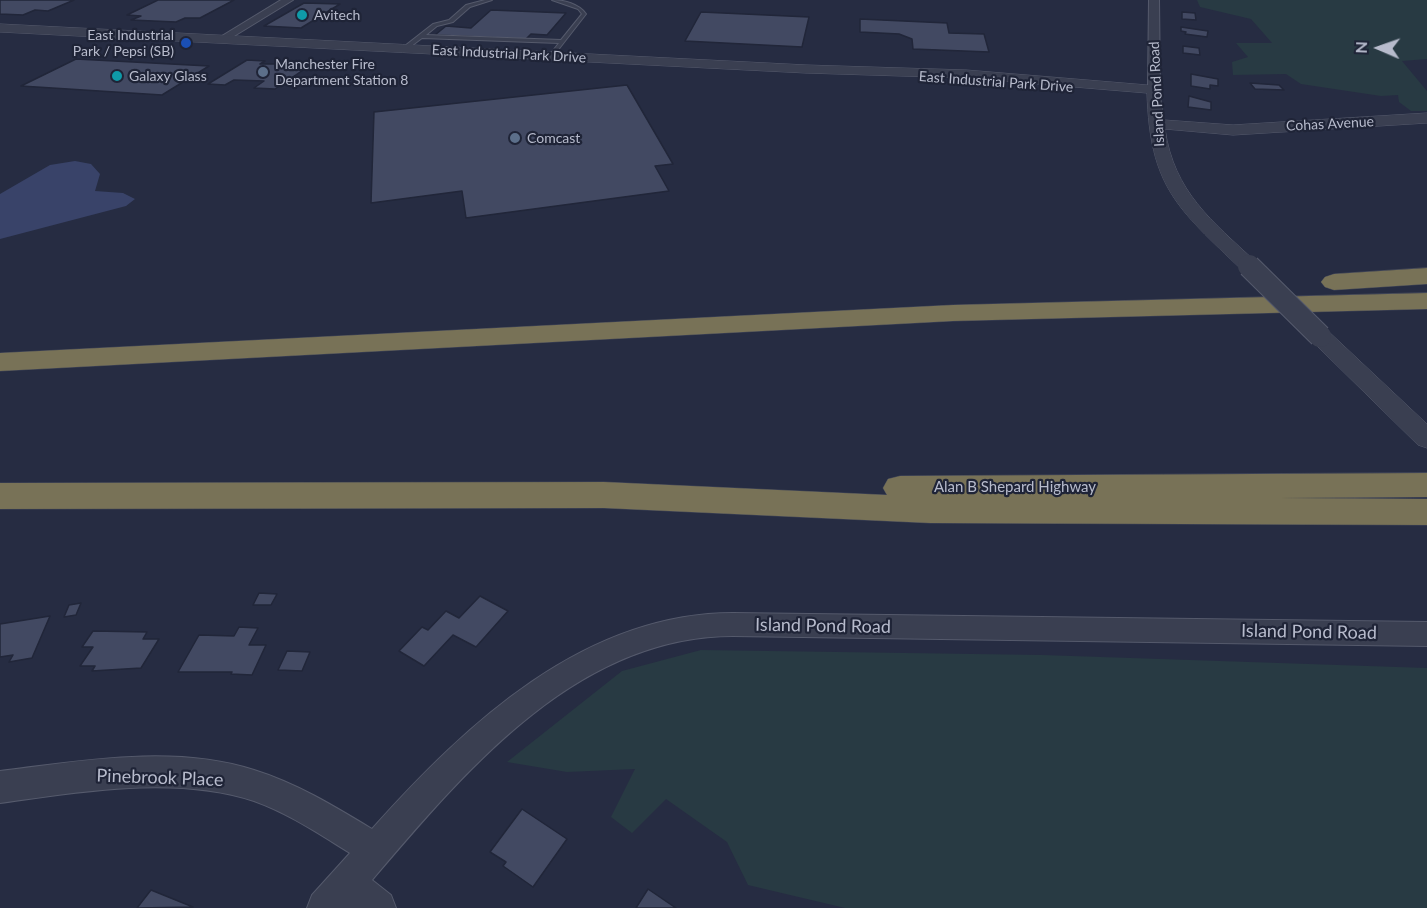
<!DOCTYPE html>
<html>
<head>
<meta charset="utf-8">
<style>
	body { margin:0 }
	#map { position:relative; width:1427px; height:908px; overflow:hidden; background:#262c42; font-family:Lato,sans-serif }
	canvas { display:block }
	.north { position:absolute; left:1349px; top:18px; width:60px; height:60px; -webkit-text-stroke:4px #1f2437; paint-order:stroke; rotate:272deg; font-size:16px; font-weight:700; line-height:24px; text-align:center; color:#b7bbcc }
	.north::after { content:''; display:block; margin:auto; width:21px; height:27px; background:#b7bbcc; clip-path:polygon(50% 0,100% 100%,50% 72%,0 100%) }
</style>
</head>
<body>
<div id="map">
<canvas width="1427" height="908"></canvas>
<div class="north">N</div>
</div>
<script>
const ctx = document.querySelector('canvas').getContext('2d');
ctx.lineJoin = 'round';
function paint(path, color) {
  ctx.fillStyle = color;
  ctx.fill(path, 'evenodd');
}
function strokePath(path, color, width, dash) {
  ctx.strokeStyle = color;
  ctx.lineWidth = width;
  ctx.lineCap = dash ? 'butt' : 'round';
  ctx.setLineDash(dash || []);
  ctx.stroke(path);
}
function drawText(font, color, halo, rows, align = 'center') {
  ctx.font = font + ' Lato,sans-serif';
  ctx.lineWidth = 4.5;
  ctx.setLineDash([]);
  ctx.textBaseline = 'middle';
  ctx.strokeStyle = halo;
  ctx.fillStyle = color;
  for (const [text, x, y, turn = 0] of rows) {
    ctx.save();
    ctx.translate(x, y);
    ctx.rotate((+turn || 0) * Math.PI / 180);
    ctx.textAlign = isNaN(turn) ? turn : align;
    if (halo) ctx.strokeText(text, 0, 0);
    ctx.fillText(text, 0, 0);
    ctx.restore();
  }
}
paint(new Path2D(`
	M 1197,0 L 1427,0 L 1427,59 L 1402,61 L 1427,91 L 1427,111 L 1411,111 L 1399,102 L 1398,95 L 1381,96 L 1301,84 L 1286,74 L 1233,75 L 1232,62 L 1248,57 L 1236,43 L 1272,43 L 1251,19 L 1200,7 Z
	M 701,650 L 1042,655 L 1427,668 L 1427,908 L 845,908 L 748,885 L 727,842 L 666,799 L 632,833 L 611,817 L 635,769 L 567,772 L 507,762 L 622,671 Z`), '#283a43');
paint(new Path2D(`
	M 75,161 L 91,164 L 100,174 L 95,191 L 123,193 L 135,199 L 126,206 L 0,239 L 0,194 L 50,165 Z`), '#394369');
const building = new Path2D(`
	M 0,0 L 74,0 L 48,11 L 35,10 L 23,15 L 0,14 Z
	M 158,0 L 234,0 L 200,18 L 185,18 L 176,22 L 131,20 L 141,16 L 127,15 Z
	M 304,3 L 340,4 L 301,28 L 264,26 Z
	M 491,10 L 566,13 L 547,35 L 531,34 L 526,39 L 435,35 L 446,26 L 471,28 Z
	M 701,12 L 809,17 L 802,47 L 685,41 Z
	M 1182,12 L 1195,13 L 1196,20 L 1182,19 Z
	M 860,19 L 947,23 L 949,33 L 984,34 L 989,52 L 913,49 L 912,39 L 899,34 L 860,32 Z
	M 1181,27 L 1208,31 L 1207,37 L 1185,34 L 1186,32 L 1181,31 Z
	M 1183,46 L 1199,48 L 1200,55 L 1183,53 Z
	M 76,59 L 209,66 L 162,95 L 21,86 Z
	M 247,60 L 265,61 L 260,64 L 312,64 L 275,89 L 254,88 L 264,81 L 234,80 L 225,85 L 208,84 Z
	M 1191,74 L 1218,79 L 1218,86 L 1210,85 L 1210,89 L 1191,86 Z
	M 1250,83 L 1279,85 L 1284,90 L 1255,89 Z
	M 627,85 L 673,164 L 655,166 L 669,191 L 466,218 L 462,191 L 371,203 L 374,112 Z
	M 1189,96 L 1211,102 L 1211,110 L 1188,107 Z
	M 259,593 L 277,594 L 271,605 L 253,605 Z
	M 480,596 L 508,611 L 476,647 L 453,635 L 424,666 L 399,651 L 422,627 L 428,630 L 446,611 L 459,618 Z
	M 81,603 L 76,615 L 64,617 L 69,605 Z
	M 50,616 L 32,658 L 9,662 L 13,655 L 0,657 L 0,624 Z
	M 239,627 L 258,628 L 249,645 L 266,645 L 252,675 L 231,674 L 232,672 L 178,672 L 199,635 L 234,636 Z
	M 93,631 L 147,632 L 143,639 L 159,639 L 141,668 L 92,671 L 95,666 L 80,666 L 93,647 L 82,647 Z
	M 287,651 L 310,652 L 302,671 L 278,670 Z
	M 522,809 L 567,839 L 533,887 L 503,866 L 506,862 L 490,852 Z
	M 648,889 L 676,908 L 636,908 Z
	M 151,890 L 193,907 L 137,908 Z`);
paint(building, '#424962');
strokePath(building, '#212639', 1.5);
const service = new Path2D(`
	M 485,0 L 492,0 L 470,7 L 453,22 L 437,26 L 426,35 L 561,40 L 582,14 L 578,9 L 552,0 C 564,0 579,4 586,14 L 551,59 L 548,57 L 559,43 L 422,38 L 406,50 L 401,49 L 433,24 L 449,20 L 466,5 Z`);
const minor = new Path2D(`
	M 281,0 L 293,0 L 226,41 L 217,39 Z
	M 1149,0 L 1159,0 L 1160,89 L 1154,93 L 1148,89 Z
	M 733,613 L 1427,622 L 1427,646 L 733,636 C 577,636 465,771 372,880 L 391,895 L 396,908 L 307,908 L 312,895 L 350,853 C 319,834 288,813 254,801 C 174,775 81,792 0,803 L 0,771 C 81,761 174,744 254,770 C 296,783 334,806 372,829 C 466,724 584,613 733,613 Z`);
const tertiary = new Path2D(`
	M 0,24 L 806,65 L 966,70 L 1159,86 L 1164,120 L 1233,125 L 1427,113 L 1427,123 L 1233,135 L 1165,129 C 1174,192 1212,221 1256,262 L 1259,266 L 1256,270 L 1242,270 C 1177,208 1150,187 1147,93 L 966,78 L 806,73 L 0,32 Z
	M 1320,329 L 1328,331 L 1427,424 L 1427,448 L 1418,445 L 1312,341 L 1309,336 L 1312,331 Z`);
const motorway = new Path2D(`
	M 1427,268 L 1427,284 L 1334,290 L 1325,287 L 1321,282 L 1325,277 L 1334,274 Z
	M 1427,293 L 1427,309 L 953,321 L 0,371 L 0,353 L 953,305 Z
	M 1427,473 L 1427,497 L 1281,498 L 1427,499 L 1427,525 L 930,523 L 604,508 L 0,509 L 0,483 L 604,482 L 887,495 L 883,488 L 888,479 L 900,476 Z`);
strokePath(service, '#555a6c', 2);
strokePath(minor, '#555a6c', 2);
strokePath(tertiary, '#555a6c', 1);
strokePath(motorway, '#424759', 1);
paint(service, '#3a3f51');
paint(minor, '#3a3f51');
paint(tertiary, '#3a3f51');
paint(motorway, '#787257');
const tertiaryBridge = new Path2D(`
	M 1249,266 L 1320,336`);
strokePath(tertiaryBridge, '#555a6c', 24, []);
strokePath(tertiaryBridge, '#3a3f51', 22);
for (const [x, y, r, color] of [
	[302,15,6,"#0f9aa8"],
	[186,43,6,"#1a4fb4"],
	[263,72,6,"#5c6f8a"],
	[117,76,6,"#0f9aa8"],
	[515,138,6,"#5c6f8a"]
]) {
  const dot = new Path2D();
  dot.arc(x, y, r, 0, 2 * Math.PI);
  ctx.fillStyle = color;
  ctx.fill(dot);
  strokePath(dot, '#1f2437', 2);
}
drawText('14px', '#b7bbcc', '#1f2437', [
	["Avitech",314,15],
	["East Industrial",174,35,"right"],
	["Park / Pepsi (SB)",174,51,"right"],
	["Manchester Fire",275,64],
	["Department Station 8",275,80],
	["Galaxy Glass",129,76],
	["Comcast",527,138]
], 'left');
drawText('14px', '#b7bbcc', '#1f2437', [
	["East Industrial Park Drive",509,54,3],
	["East Industrial Park Drive",996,82,4],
	["Island Pond Road",1157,94,-93],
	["Cohas Avenue",1330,124,-3]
]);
drawText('15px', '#b7bbcc', '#1f2437', [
	["Alan B Shepard Highway",1015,487]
]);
drawText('18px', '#b7bbcc', '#1f2437', [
	["Island Pond Road",823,626,1],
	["Island Pond Road",1309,632,1],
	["Pinebrook Place",160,778,2]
]);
</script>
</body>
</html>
